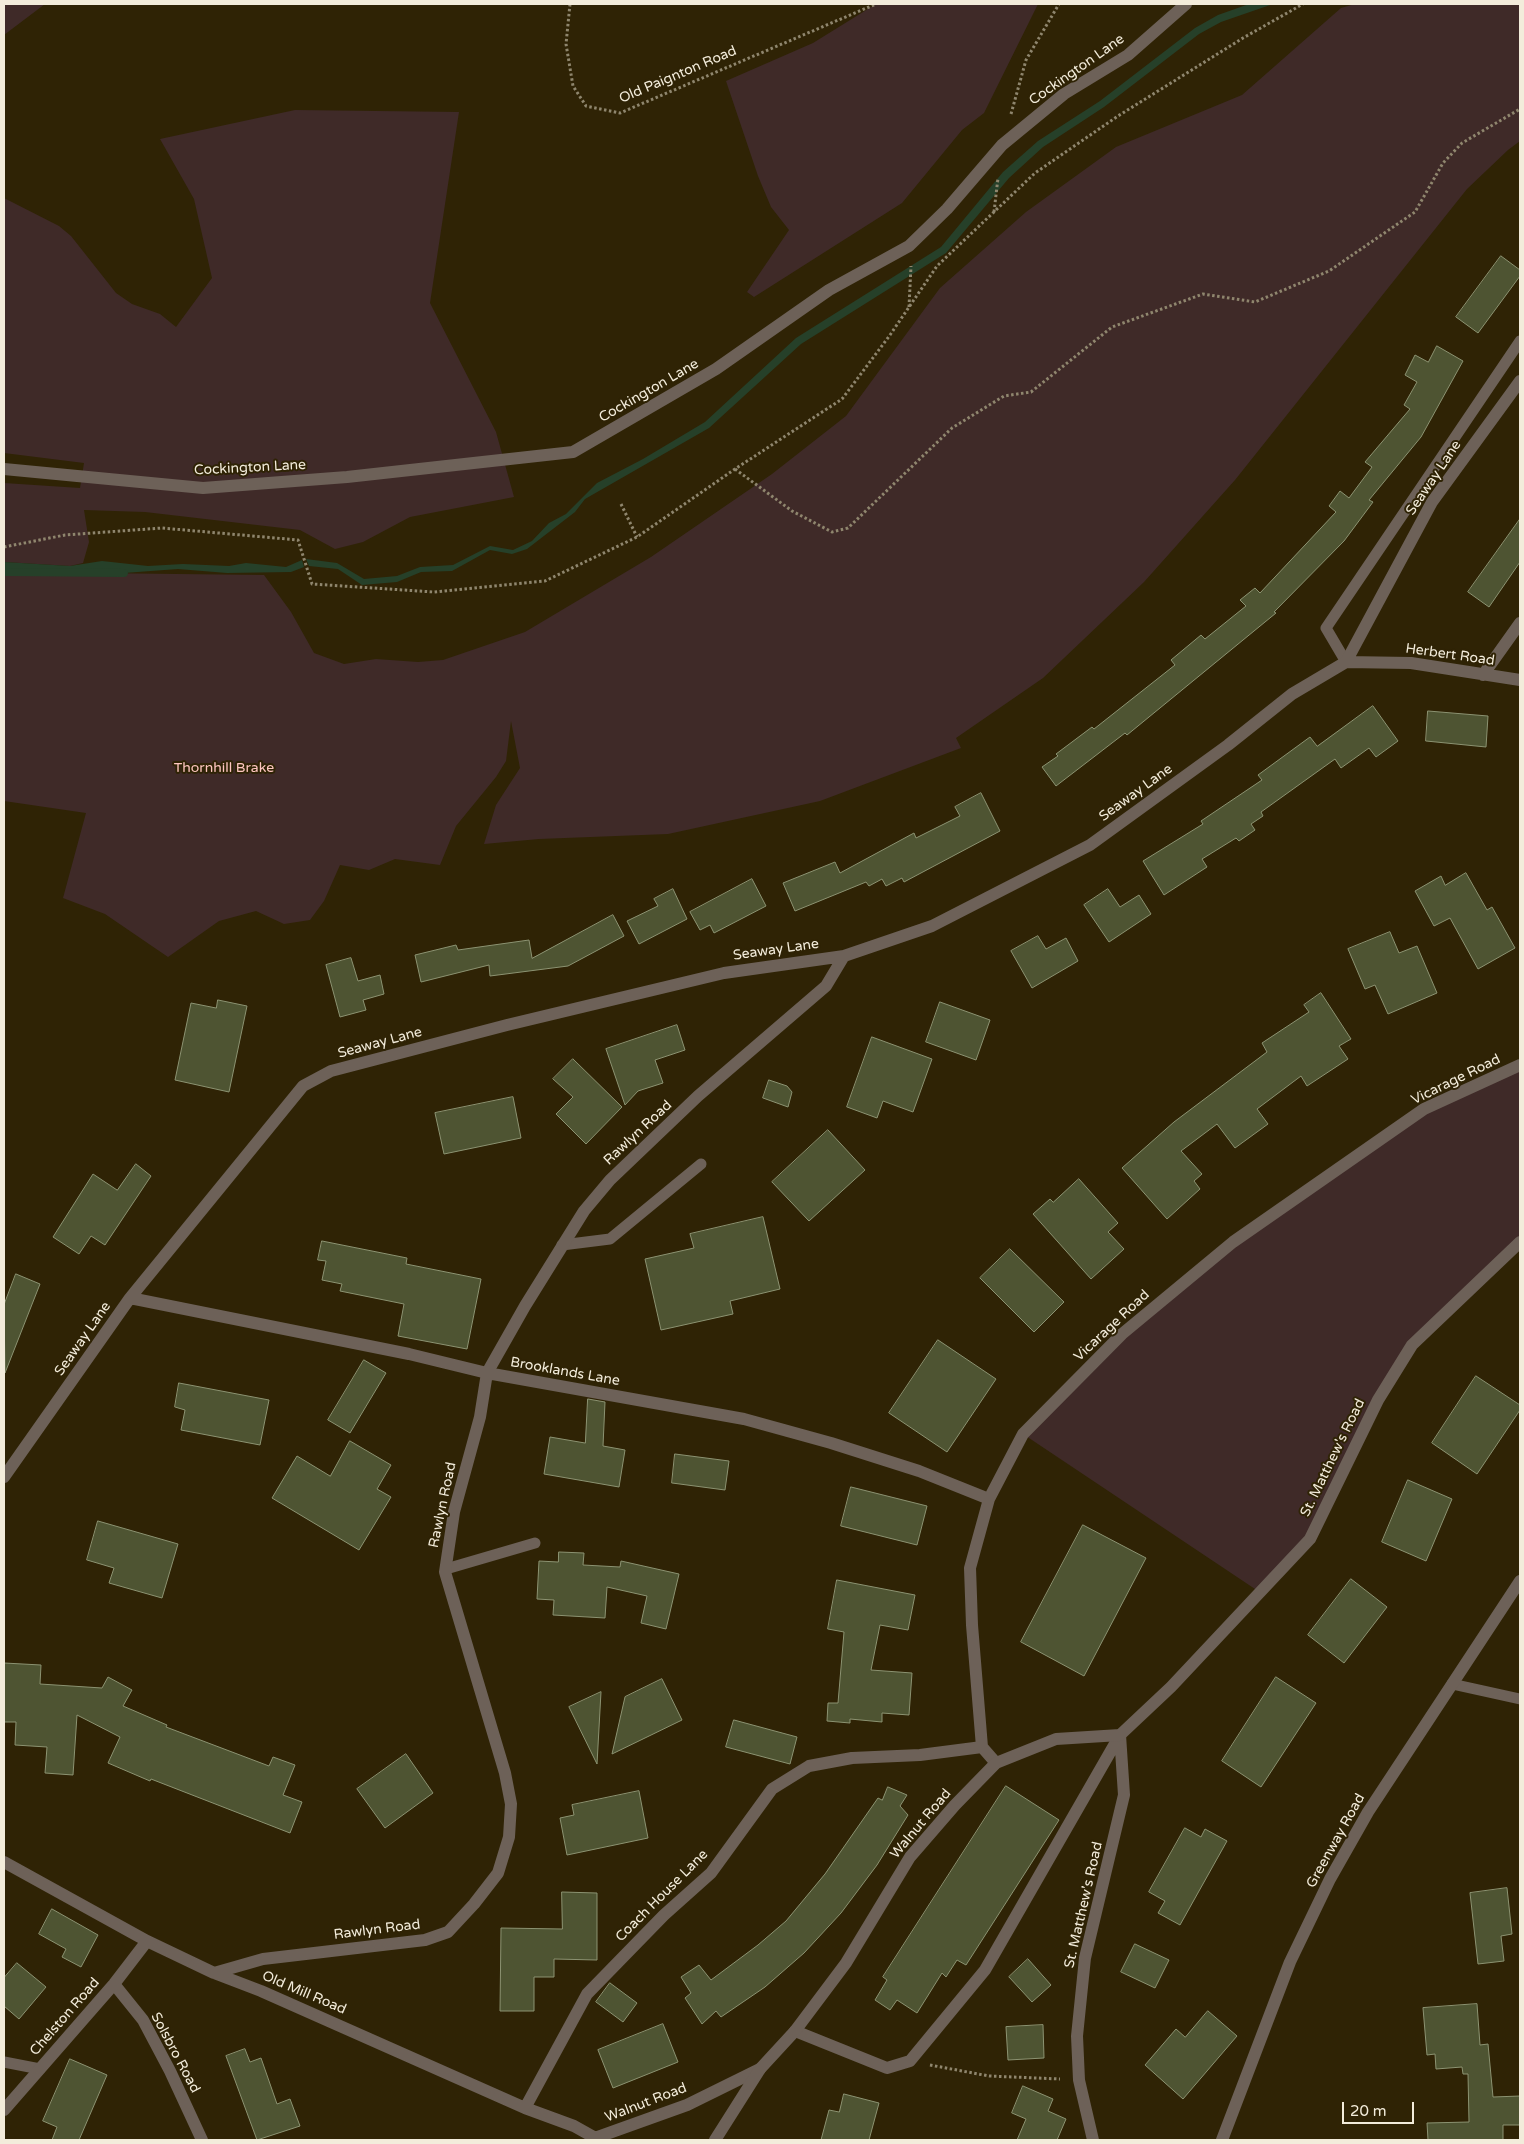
<!DOCTYPE html>
<html>
<head>
<meta charset="utf-8">
<style>
	body { margin:0 }
	#map { position:relative; width:1524px; height:2144px; overflow:hidden; background:#2f2305; font-family:"Varela Round",sans-serif }
	canvas { display:block }
	.frame { position:absolute; inset:0; border:5px solid #f3ecdb; pointer-events:none }
	.scale { position:absolute; left:1342px; top:2102px; width:72px; height:22px; box-sizing:border-box; border:2px solid #f3ecdb; border-top:0; padding-left:6px; font-size:15px; line-height:18px; white-space:nowrap; color:#f3ecdb; -webkit-text-stroke:4px #2f2305; paint-order:stroke }
</style>
</head>
<body>
<div id="map">
<canvas width="1524" height="2144"></canvas>
<div class="frame"></div>
<div class="scale">20 m</div>
</div>
<script>
const ctx = document.querySelector('canvas').getContext('2d');
ctx.lineJoin = 'round';
function paint(path, color) {
  ctx.fillStyle = color;
  ctx.fill(path, 'evenodd');
}
function strokePath(path, color, width, dash) {
  ctx.strokeStyle = color;
  ctx.lineWidth = width;
  ctx.lineCap = dash ? 'butt' : 'round';
  ctx.setLineDash(dash || []);
  ctx.stroke(path);
}
function drawText(font, color, halo, rows, align = 'center') {
  ctx.font = font + ' "Varela Round",sans-serif';
  ctx.lineWidth = 4;
  ctx.setLineDash([]);
  ctx.textBaseline = 'middle';
  ctx.strokeStyle = halo;
  ctx.fillStyle = color;
  for (const [text, x, y, turn = 0] of rows) {
    ctx.save();
    ctx.translate(x, y);
    ctx.rotate((+turn || 0) * Math.PI / 180);
    ctx.textAlign = isNaN(turn) ? turn : align;
    if (halo) ctx.strokeText(text, 0, 0);
    ctx.fillText(text, 0, 0);
    ctx.restore();
  }
}
paint(new Path2D(`
	M 4,4 L 45,4 L 4,35 Z
	M 876,4 L 1038,4 L 984,113 L 962,130 L 902,203 L 754,297 L 747,292 L 789,230 L 771,207 L 758,176 L 726,81 L 813,43 Z
	M 1355,4 L 1520,4 L 1520,141 L 1508,150 L 1467,189 L 1235,480 L 1144,582 L 1043,678 L 956,738 L 961,748 L 820,801 L 668,834 L 539,839 L 484,844 L 496,805 L 520,768 L 511,721 L 506,761 L 496,777 L 456,826 L 440,865 L 395,859 L 369,870 L 340,865 L 324,901 L 310,920 L 284,924 L 256,911 L 219,921 L 168,957 L 105,914 L 63,898 L 86,813 L 4,801 L 4,572 L 264,575 L 291,612 L 314,653 L 344,664 L 376,659 L 418,662 L 443,660 L 525,632 L 651,557 L 772,474 L 846,416 L 940,288 L 1026,212 L 1116,147 L 1242,95 L 1341,8 Z
	M 295,110 L 459,112 L 430,303 L 496,432 L 514,497 L 410,517 L 363,542 L 335,549 L 300,530 L 145,512 L 84,510 L 89,542 L 83,563 L 70,566 L 4,562 L 4,483 L 80,488 L 84,463 L 4,453 L 4,198 L 59,226 L 71,236 L 116,293 L 132,304 L 160,314 L 176,327 L 212,278 L 194,199 L 160,139 Z
	M 1520,1065 L 1520,1242 L 1412,1345 L 1310,1539 L 1261,1593 L 1023,1434 L 1122,1334 L 1233,1241 L 1424,1109 Z`), '#3f2a28');
paint(new Path2D(`
	M 1249,4 L 1273,4 L 1221,22 L 1199,34 L 1104,107 L 1043,147 L 1009,178 L 946,253 L 801,344 L 709,428 L 585,499 L 575,512 L 527,549 L 512,554 L 490,550 L 452,571 L 421,572 L 397,582 L 362,585 L 338,569 L 309,566 L 306,559 L 337,563 L 364,579 L 397,576 L 420,567 L 453,565 L 490,546 L 513,550 L 532,541 L 549,523 L 566,514 L 597,483 L 643,459 L 705,422 L 796,338 L 941,247 L 1003,172 L 1038,141 L 1100,101 L 1195,28 L 1218,15 Z
	M 302,560 L 304,567 L 291,572 L 227,573 L 178,569 L 124,573 L 4,572 L 4,562 L 70,566 L 102,561 L 148,566 L 183,564 L 229,566 L 246,563 L 286,567 Z`), '#264029');
strokePath(new Path2D(`
	M 4,572 L 124,573`), '#264029', 8);
const building = new Path2D(`
	M 1501,256 L 1520,270 L 1520,276 L 1478,333 L 1456,317 Z
	M 1437,346 L 1463,361 L 1421,437 L 1369,500 L 1373,502 L 1344,541 L 1274,612 L 1276,613 L 1127,735 L 1125,733 L 1056,786 L 1042,767 L 1058,756 L 1056,754 L 1092,727 L 1094,729 L 1175,665 L 1171,660 L 1201,635 L 1205,639 L 1246,606 L 1240,600 L 1255,588 L 1260,593 L 1336,512 L 1329,506 L 1340,491 L 1349,498 L 1372,467 L 1365,462 L 1410,409 L 1404,405 L 1417,382 L 1405,375 L 1415,355 L 1428,362 Z
	M 1520,519 L 1520,562 L 1489,607 L 1468,592 Z
	M 1373,706 L 1398,741 L 1376,757 L 1369,748 L 1341,768 L 1335,759 L 1261,812 L 1263,816 L 1251,824 L 1255,830 L 1239,841 L 1236,838 L 1202,859 L 1207,867 L 1164,895 L 1143,861 L 1203,824 L 1201,821 L 1262,780 L 1258,775 L 1310,737 L 1317,746 Z
	M 1428,711 L 1488,716 L 1486,747 L 1426,741 Z
	M 981,793 L 1000,831 L 904,882 L 902,878 L 886,886 L 882,879 L 869,886 L 866,882 L 795,911 L 783,883 L 835,862 L 840,873 L 914,833 L 916,838 L 960,816 L 955,807 Z
	M 1466,873 L 1487,910 L 1492,907 L 1515,948 L 1478,969 L 1450,918 L 1434,926 L 1415,891 L 1441,876 L 1445,885 Z
	M 752,879 L 766,906 L 714,933 L 710,925 L 700,930 L 690,912 Z
	M 673,889 L 687,919 L 639,944 L 627,921 L 658,906 L 654,899 Z
	M 1108,889 L 1120,907 L 1139,895 L 1151,914 L 1109,942 L 1084,905 Z
	M 613,915 L 624,936 L 568,966 L 490,976 L 489,965 L 421,982 L 415,955 L 456,945 L 458,950 L 529,940 L 532,958 Z
	M 1390,932 L 1399,953 L 1417,946 L 1437,993 L 1388,1014 L 1375,985 L 1365,989 L 1348,949 Z
	M 1038,936 L 1046,949 L 1066,938 L 1078,961 L 1032,988 L 1011,951 Z
	M 351,958 L 358,981 L 380,975 L 384,994 L 363,1000 L 366,1010 L 340,1017 L 326,965 Z
	M 1321,993 L 1351,1039 L 1339,1046 L 1348,1059 L 1307,1086 L 1301,1076 L 1257,1109 L 1268,1124 L 1235,1148 L 1217,1124 L 1181,1151 L 1202,1174 L 1194,1181 L 1200,1189 L 1167,1219 L 1122,1168 L 1174,1122 L 1267,1052 L 1262,1043 L 1309,1012 L 1304,1005 Z
	M 218,1000 L 247,1006 L 229,1092 L 175,1080 L 191,1003 L 216,1008 Z
	M 940,1002 L 990,1020 L 976,1060 L 926,1042 Z
	M 677,1025 L 685,1050 L 655,1060 L 663,1083 L 638,1091 L 625,1105 L 606,1049 Z
	M 872,1037 L 932,1059 L 913,1112 L 883,1101 L 877,1118 L 847,1107 Z
	M 573,1059 L 622,1107 L 586,1144 L 556,1114 L 573,1097 L 553,1079 Z
	M 769,1080 L 787,1086 L 792,1092 L 788,1107 L 763,1098 Z
	M 513,1097 L 521,1138 L 444,1154 L 435,1113 Z
	M 828,1130 L 865,1170 L 809,1221 L 772,1182 Z
	M 136,1164 L 151,1176 L 105,1245 L 91,1236 L 79,1254 L 53,1237 L 93,1174 L 117,1190 Z
	M 1079,1179 L 1118,1223 L 1108,1232 L 1124,1249 L 1091,1279 L 1033,1214 L 1050,1199 L 1053,1202 Z
	M 763,1217 L 780,1289 L 730,1301 L 733,1314 L 661,1330 L 645,1259 L 694,1248 L 690,1234 Z
	M 322,1241 L 407,1258 L 406,1264 L 481,1279 L 467,1349 L 398,1336 L 404,1304 L 340,1291 L 342,1284 L 322,1280 L 326,1261 L 318,1260 Z
	M 1010,1249 L 1064,1302 L 1034,1332 L 980,1278 Z
	M 16,1274 L 40,1284 L 5,1373 L 4,1305 Z
	M 938,1340 L 996,1379 L 947,1452 L 889,1413 Z
	M 364,1360 L 386,1373 L 350,1433 L 328,1420 Z
	M 1476,1376 L 1520,1405 L 1520,1410 L 1477,1474 L 1432,1443 Z
	M 179,1383 L 269,1400 L 260,1445 L 181,1430 L 185,1410 L 175,1407 Z
	M 588,1399 L 605,1402 L 603,1446 L 625,1450 L 619,1487 L 544,1474 L 550,1437 L 585,1443 Z
	M 350,1441 L 391,1465 L 377,1489 L 391,1497 L 359,1550 L 272,1498 L 297,1456 L 330,1476 Z
	M 675,1454 L 729,1461 L 725,1490 L 672,1483 Z
	M 1408,1480 L 1452,1499 L 1426,1561 L 1382,1542 Z
	M 851,1487 L 927,1506 L 917,1545 L 841,1526 Z
	M 98,1521 L 178,1544 L 162,1598 L 109,1583 L 114,1568 L 87,1560 Z
	M 1083,1525 L 1146,1558 L 1084,1676 L 1021,1642 Z
	M 559,1552 L 584,1553 L 583,1565 L 620,1567 L 621,1561 L 679,1574 L 666,1629 L 641,1623 L 647,1596 L 607,1587 L 605,1618 L 553,1615 L 554,1600 L 537,1599 L 539,1561 L 558,1562 Z
	M 1351,1579 L 1387,1607 L 1344,1663 L 1308,1635 Z
	M 837,1580 L 915,1595 L 908,1630 L 880,1625 L 871,1670 L 912,1673 L 909,1715 L 882,1713 L 882,1722 L 850,1719 L 850,1723 L 827,1721 L 828,1703 L 838,1703 L 844,1632 L 828,1629 Z
	M 4,1663 L 41,1665 L 40,1684 L 102,1688 L 108,1677 L 132,1690 L 123,1706 L 167,1725 L 166,1727 L 269,1766 L 273,1757 L 295,1765 L 283,1795 L 302,1802 L 290,1833 L 151,1779 L 150,1781 L 108,1763 L 120,1737 L 77,1715 L 73,1775 L 45,1773 L 47,1747 L 15,1745 L 16,1722 L 4,1722 Z
	M 1276,1677 L 1316,1703 L 1261,1787 L 1222,1761 Z
	M 662,1679 L 682,1720 L 612,1754 L 625,1697 Z
	M 601,1692 L 597,1764 L 569,1707 Z
	M 734,1720 L 797,1737 L 790,1764 L 726,1747 Z
	M 406,1754 L 433,1793 L 385,1828 L 357,1789 Z
	M 1006,1786 L 1059,1820 L 966,1965 L 957,1960 L 946,1977 L 942,1973 L 917,2013 L 897,2000 L 890,2010 L 875,2000 L 887,1980 L 883,1977 Z
	M 888,1787 L 907,1795 L 900,1806 L 908,1815 L 877,1865 L 841,1913 L 804,1953 L 765,1987 L 721,2017 L 716,2011 L 702,2024 L 685,1998 L 691,1993 L 681,1977 L 699,1965 L 711,1980 L 758,1945 L 786,1921 L 825,1874 L 878,1798 L 882,1800 Z
	M 639,1791 L 648,1838 L 567,1855 L 560,1818 L 574,1815 L 572,1805 Z
	M 1185,1828 L 1201,1837 L 1205,1829 L 1227,1841 L 1180,1925 L 1158,1913 L 1165,1901 L 1149,1892 Z
	M 1507,1888 L 1512,1934 L 1501,1936 L 1504,1961 L 1478,1964 L 1470,1893 Z
	M 562,1892 L 597,1893 L 597,1960 L 554,1959 L 554,1977 L 534,1977 L 534,2011 L 500,2011 L 501,1928 L 562,1929 Z
	M 52,1909 L 98,1935 L 81,1967 L 62,1957 L 66,1949 L 39,1934 Z
	M 1135,1944 L 1169,1960 L 1155,1988 L 1121,1972 Z
	M 1028,1959 L 1051,1985 L 1032,2002 L 1009,1977 Z
	M 17,1963 L 46,1987 L 19,2019 L 4,2006 L 4,1978 Z
	M 610,1983 L 637,2003 L 623,2022 L 596,2002 Z
	M 1477,2004 L 1480,2045 L 1488,2044 L 1493,2097 L 1520,2096 L 1520,2125 L 1503,2125 L 1503,2140 L 1428,2140 L 1427,2123 L 1469,2122 L 1468,2074 L 1463,2074 L 1462,2067 L 1436,2069 L 1435,2054 L 1427,2055 L 1423,2008 Z
	M 1208,2011 L 1237,2036 L 1183,2099 L 1145,2065 L 1176,2029 L 1185,2037 Z
	M 663,2024 L 678,2062 L 613,2088 L 598,2050 Z
	M 1043,2025 L 1044,2058 L 1008,2060 L 1006,2027 Z
	M 245,2049 L 250,2062 L 261,2058 L 277,2104 L 290,2099 L 300,2126 L 257,2140 L 226,2056 Z
	M 70,2059 L 107,2075 L 79,2140 L 52,2140 L 57,2127 L 43,2121 Z
	M 1023,2086 L 1053,2099 L 1048,2111 L 1066,2119 L 1057,2140 L 1017,2140 L 1026,2119 L 1012,2113 Z
	M 844,2094 L 879,2103 L 869,2140 L 821,2140 L 829,2110 L 839,2112 Z`);
paint(building, '#4e5432');
strokePath(building, '#8c9372', 1);
strokePath(new Path2D(`
	M 570,4 L 566,44 L 573,86 L 586,106 L 620,113 L 876,4
	M 1011,114 L 1026,60 L 1059,4
	M 994,212 L 998,178
	M 909,307 L 911,266
	M 735,469 L 792,511 L 832,532 L 848,528 L 952,428 L 1004,396 L 1031,392 L 1112,327 L 1203,294 L 1255,302 L 1329,271 L 1415,212 L 1443,163 L 1462,143 L 1520,109
	M 621,504 L 637,537
	M 4,547 L 65,535 L 162,528 L 298,540 L 312,584 L 434,592 L 545,581 L 637,537 L 735,469 L 842,399 L 890,335 L 937,266 L 1035,173 L 1118,116 L 1243,38 L 1303,4
	M 930,2065 L 989,2076 L 1060,2079`), '#8f866e', 3, [2.5, 2.5]);
strokePath(new Path2D(`
	M 1346,662 L 1326,628 L 1520,341
	M 562,1245 L 610,1239 L 701,1164
	M 446,1569 L 535,1543
	M 1452,1684 L 1520,1699
	M 4,2062 L 40,2069`), '#6d6158', 11);
strokePath(new Path2D(`
	M 1346,662 L 1411,663 L 1520,680
	M 1483,675 L 1520,623
	M 130,1298 L 409,1354 L 487,1373 L 744,1419 L 831,1443 L 919,1471 L 989,1499
	M 4,1477 L 130,1298 L 303,1086 L 331,1071 L 507,1025 L 724,973 L 844,956 L 932,926 L 1090,845 L 1228,745 L 1292,694 L 1346,662 L 1432,502 L 1520,381
	M 996,1763 L 982,1747 L 972,1625 L 970,1568 L 989,1499 L 1023,1434 L 1122,1334 L 1233,1242 L 1424,1109 L 1520,1065
	M 4,1862 L 147,1941 L 214,1973 L 261,1991 L 525,2108 L 574,2126 L 599,2140
	M 214,1973 L 263,1959 L 425,1940 L 448,1932 L 474,1904 L 498,1873 L 509,1837 L 511,1804 L 505,1773 L 445,1572 L 454,1512 L 480,1417 L 487,1373 L 525,1306 L 584,1211 L 610,1180 L 698,1096 L 826,986 L 844,956
	M 114,1984 L 143,2020 L 170,2071 L 202,2140
	M 795,2031 L 887,2068 L 910,2061 L 985,1970 L 1120,1735
	M 525,2108 L 587,1994 L 664,1915 L 711,1873 L 772,1789 L 809,1766 L 852,1758 L 920,1755 L 982,1747
	M 4,2110 L 114,1984 L 147,1941
	M 595,2138 L 687,2105 L 760,2069
	M 1093,2140 L 1079,2080 L 1077,2036 L 1085,1958 L 1124,1795 L 1120,1735
	M 1222,2140 L 1290,1962 L 1330,1879 L 1368,1812 L 1520,1581`), '#6d6158', 12);
strokePath(new Path2D(`
	M 4,469 L 203,488 L 347,477 L 573,452 L 716,369 L 829,290 L 909,246 L 947,209 L 1002,145 L 1064,94 L 1128,55 L 1186,4
	M 715,2140 L 760,2069 L 795,2031 L 846,1963 L 910,1857 L 955,1805 L 996,1763 L 1056,1739 L 1120,1735 L 1171,1687 L 1310,1539 L 1378,1400 L 1412,1345 L 1520,1242`), '#6d6158', 12);
drawText('14px', '#f3ecdb', '#2f2305', [
	["Cockington Lane",1077,70,-35],
	["Old Paignton Road",678,75,-23],
	["Cockington Lane",649,391,-30],
	["Cockington Lane",250,468,-3],
	["Seaway Lane",1434,478,-56],
	["Herbert Road",1450,655,8],
	["Seaway Lane",1136,793,-36],
	["Seaway Lane",776,950,-8],
	["Seaway Lane",380,1043,-15],
	["Vicarage Road",1456,1080,-26],
	["Rawlyn Road",638,1133,-43],
	["Vicarage Road",1112,1326,-43],
	["Seaway Lane",83,1339,-55],
	["Brooklands Lane",565,1372,10],
	["St. Matthew's Road",1333,1458,-64],
	["Rawlyn Road",443,1505,-78],
	["Walnut Road",921,1824,-50],
	["Greenway Road",1336,1841,-61],
	["Coach House Lane",662,1896,-45],
	["St. Matthew's Road",1084,1905,-77],
	["Rawlyn Road",377,1930,-7],
	["Old Mill Road",304,1993,23],
	["Chelston Road",65,2017,-49],
	["Solsbro Road",175,2053,62],
	["Walnut Road",646,2103,-21]
]);
drawText('14px', '#ffc7c1', '#2f2305', [
	["Thornhill Brake",224,768]
]);
</script>
</body>
</html>
